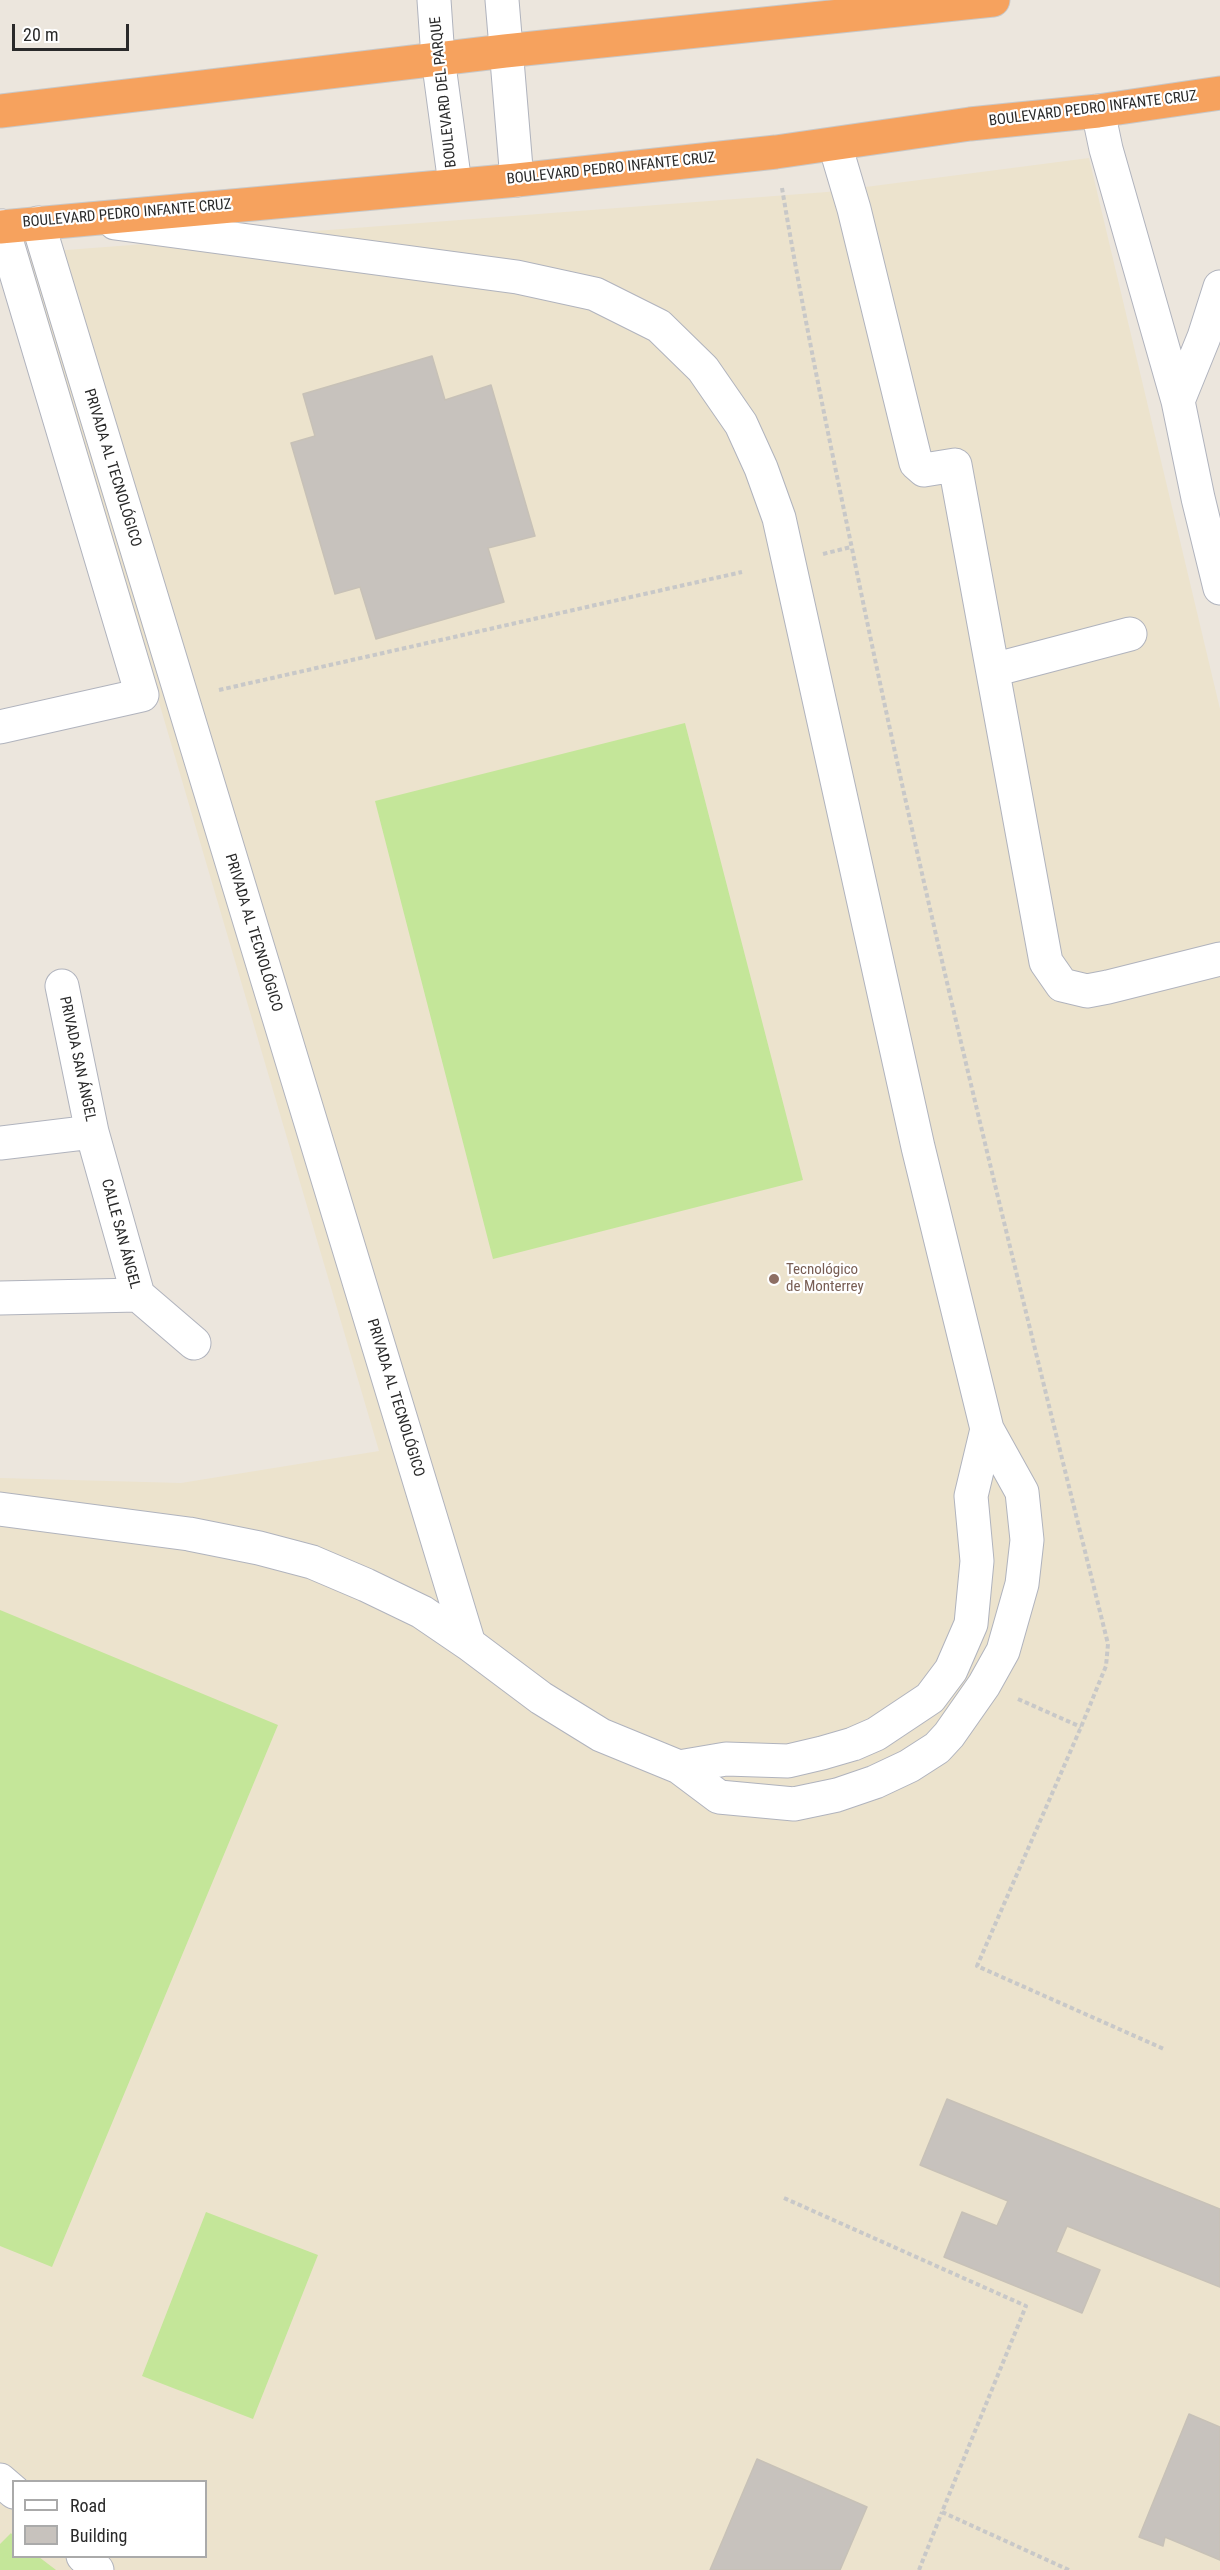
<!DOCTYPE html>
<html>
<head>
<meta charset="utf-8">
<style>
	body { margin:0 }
	#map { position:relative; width:1220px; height:2570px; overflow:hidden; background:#ece6dd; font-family:"Roboto Condensed",sans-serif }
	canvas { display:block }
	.legend { position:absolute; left:12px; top:2480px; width:195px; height:78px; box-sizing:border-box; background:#fff; border:2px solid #aaa; margin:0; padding:8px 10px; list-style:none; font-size:18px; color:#2a2a2a }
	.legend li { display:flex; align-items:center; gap:12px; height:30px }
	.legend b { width:30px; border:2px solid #aaa }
	.scale { position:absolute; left:12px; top:24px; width:117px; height:27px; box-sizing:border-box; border:3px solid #2a2a2a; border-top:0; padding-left:8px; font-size:18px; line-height:21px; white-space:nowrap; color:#2a2a2a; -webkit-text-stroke:4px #fff; paint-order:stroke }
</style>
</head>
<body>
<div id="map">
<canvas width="1220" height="2570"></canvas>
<ul class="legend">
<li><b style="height:8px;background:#fff"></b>Road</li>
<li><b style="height:16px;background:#c7c2bd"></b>Building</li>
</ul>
<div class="scale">20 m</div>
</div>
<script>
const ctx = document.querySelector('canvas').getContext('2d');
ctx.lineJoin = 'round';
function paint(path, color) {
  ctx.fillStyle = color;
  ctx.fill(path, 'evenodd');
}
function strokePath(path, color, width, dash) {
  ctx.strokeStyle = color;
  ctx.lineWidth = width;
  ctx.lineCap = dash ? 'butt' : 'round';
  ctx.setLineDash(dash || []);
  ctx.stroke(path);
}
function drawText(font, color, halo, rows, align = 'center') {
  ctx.font = font + ' "Roboto Condensed",sans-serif';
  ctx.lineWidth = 4.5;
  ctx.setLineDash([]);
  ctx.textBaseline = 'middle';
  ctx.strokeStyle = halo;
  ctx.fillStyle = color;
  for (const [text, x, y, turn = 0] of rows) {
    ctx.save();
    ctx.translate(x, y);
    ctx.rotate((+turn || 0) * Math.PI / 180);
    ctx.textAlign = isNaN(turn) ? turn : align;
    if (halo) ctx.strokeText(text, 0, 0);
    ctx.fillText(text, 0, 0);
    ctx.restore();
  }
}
paint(new Path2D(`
	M 1089,158 L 1220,709 L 1220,2570 L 0,2570 L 0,1478 L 181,1483 L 379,1451 L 27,253 L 827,192 ZM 14,2482 L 206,2482 L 206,2556 L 14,2556 Z`), '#ece3cd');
paint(new Path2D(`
	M 685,723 L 803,1180 L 493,1259 L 375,801 Z
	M 0,1610 L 278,1725 L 52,2267 L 0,2246 Z
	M 206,2212 L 318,2255 L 253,2419 L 142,2376 Z
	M 11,2533 L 13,2536 L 14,2556 L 39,2557 L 56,2570 L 0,2570 L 0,2544 Z`), '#c4e699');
const building = new Path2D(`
	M 432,356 L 445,400 L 491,385 L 535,536 L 488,548 L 504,602 L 376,639 L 360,587 L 335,594 L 291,443 L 315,436 L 303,394 Z
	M 947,2099 L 1220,2209 L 1220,2287 L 1067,2226 L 1056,2252 L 1100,2270 L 1082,2313 L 944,2257 L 962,2212 L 997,2226 L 1008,2201 L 920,2165 Z
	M 1189,2414 L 1220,2427 L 1220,2560 L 1165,2537 L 1163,2546 L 1139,2537 Z
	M 757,2459 L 867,2507 L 840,2570 L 710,2570 Z`);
paint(building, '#c7c2bd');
strokePath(building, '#c7c1b7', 1.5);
const minor = new Path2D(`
	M 434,0 L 438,58 L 455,184
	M 502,0 L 517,180
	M 1098,111 L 1106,149 L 1178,401 L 1198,498 L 1220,588
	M 835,145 L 854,209 L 916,463 L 924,470 L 955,465 L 1046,962 L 1062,985 L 1087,991 L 1108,987 L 1220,959
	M 38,223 L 469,1644
	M 1178,401 L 1204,337 L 1220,287
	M 993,670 L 1130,634
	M 0,727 L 142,695 L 2,226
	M 62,986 L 92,1132 L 138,1295
	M 0,1143 L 92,1132
	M 138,1295 L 194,1343
	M 0,1298 L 138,1295
	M 0,1509 L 189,1534 L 259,1548 L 312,1562 L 366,1585 L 422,1612 L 469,1644 L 541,1698 L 601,1735 L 679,1767 L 719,1797 L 794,1804 L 837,1795 L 875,1782 L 909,1766 L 937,1748 L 949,1735 L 984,1685 L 1003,1651 L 1022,1584 L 1027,1540 L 1022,1492 L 987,1429 L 918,1147 L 779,518 L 761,468 L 741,424 L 703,369 L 659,326 L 595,294 L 517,277 L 115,223
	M 679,1767 L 726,1759 L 788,1761 L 822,1753 L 853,1744 L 876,1734 L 930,1698 L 951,1670 L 971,1624 L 977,1561 L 971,1496 L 987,1429
	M 0,2480 L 14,2492
	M 83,2556 L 97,2570`);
const highway = new Path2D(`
	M 0,111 L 505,51 L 993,0
	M 0,227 L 517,180 L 776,152 L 970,124 L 1098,111 L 1220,93`);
strokePath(minor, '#b0b3bd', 35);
strokePath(highway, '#c8c8c8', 35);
strokePath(new Path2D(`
	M 782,188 C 803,314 829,438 855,563 C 929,926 1019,1285 1108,1644 L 1106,1666 L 1081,1727 L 977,1966 L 1164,2049
	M 823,554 L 851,547
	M 219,690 L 742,572
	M 1018,1699 L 1081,1727
	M 784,2198 L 1026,2306 L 942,2512 L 1069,2570
	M 919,2570 L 942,2512`), '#c8c8c8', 4, [4.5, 3]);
strokePath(minor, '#fff', 33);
strokePath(highway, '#f6a25e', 33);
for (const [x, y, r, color] of [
	[774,1279,6,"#8d6e63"]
]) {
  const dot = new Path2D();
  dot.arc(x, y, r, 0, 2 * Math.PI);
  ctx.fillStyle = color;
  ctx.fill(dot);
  strokePath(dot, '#fff', 2);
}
drawText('15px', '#2a2a2a', '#fff', [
	["BOULEVARD DEL PARQUE",444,92,-96],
	["BOULEVARD PEDRO INFANTE CRUZ",1093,109,-7],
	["BOULEVARD PEDRO INFANTE CRUZ",611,169,-6],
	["BOULEVARD PEDRO INFANTE CRUZ",127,214,-5],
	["PRIVADA AL TECNOLÓGICO",112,468,73],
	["PRIVADA AL TECNOLÓGICO",253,933,73],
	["PRIVADA SAN ÁNGEL",77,1059,78],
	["CALLE SAN ÁNGEL",120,1234,75],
	["PRIVADA AL TECNOLÓGICO",395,1398,73]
]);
drawText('15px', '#785e54', '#fff', [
	["Tecnológico",786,1270],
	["de Monterrey",786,1287]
], 'left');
</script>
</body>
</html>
